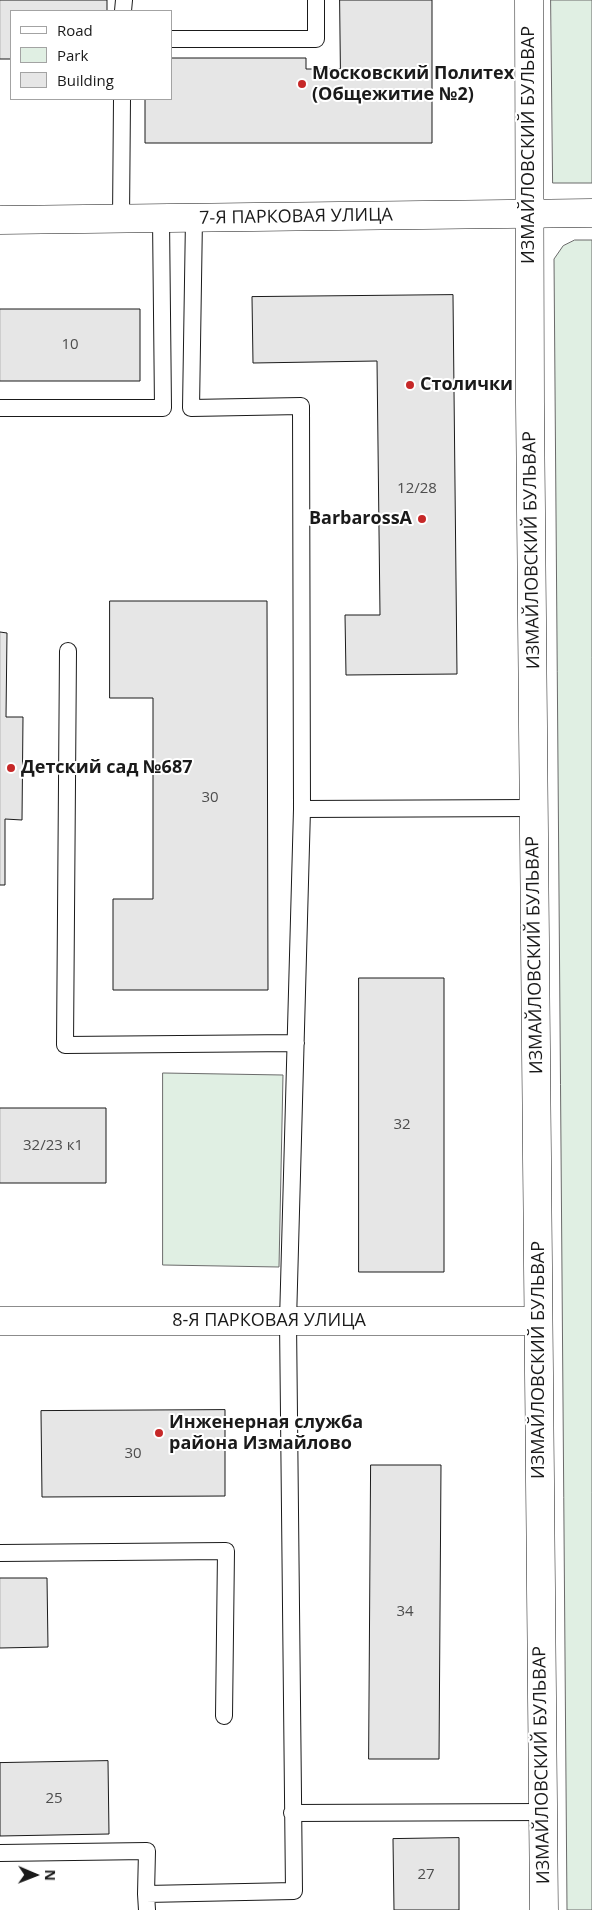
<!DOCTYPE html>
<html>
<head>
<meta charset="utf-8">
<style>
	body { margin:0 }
	#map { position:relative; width:592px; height:1910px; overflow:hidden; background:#fff; font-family:"Open Sans",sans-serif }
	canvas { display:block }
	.legend { position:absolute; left:10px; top:10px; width:162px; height:90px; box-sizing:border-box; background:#fff; border:1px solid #a3a3a3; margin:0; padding:6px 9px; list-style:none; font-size:15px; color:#1a1a1a }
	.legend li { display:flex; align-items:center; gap:10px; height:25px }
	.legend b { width:25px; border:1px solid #a3a3a3 }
	.north { position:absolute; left:10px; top:1850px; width:50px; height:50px; -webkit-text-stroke:4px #fff; paint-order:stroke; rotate:91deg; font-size:14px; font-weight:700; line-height:20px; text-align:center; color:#1a1a1a }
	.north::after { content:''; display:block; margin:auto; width:18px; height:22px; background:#1a1a1a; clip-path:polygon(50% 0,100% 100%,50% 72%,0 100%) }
</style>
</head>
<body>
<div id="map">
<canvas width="592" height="1910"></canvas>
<ul class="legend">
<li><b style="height:6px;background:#fff"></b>Road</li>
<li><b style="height:14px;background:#e0efe3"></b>Park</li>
<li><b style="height:14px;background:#e6e6e6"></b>Building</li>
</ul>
<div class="north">N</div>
</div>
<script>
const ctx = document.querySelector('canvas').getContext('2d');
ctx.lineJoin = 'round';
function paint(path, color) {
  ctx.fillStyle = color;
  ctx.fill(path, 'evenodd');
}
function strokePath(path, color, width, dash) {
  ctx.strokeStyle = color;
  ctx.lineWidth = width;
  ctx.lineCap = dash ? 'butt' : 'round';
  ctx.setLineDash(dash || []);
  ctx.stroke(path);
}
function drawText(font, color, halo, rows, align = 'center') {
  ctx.font = font + ' "Open Sans",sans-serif';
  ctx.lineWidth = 4;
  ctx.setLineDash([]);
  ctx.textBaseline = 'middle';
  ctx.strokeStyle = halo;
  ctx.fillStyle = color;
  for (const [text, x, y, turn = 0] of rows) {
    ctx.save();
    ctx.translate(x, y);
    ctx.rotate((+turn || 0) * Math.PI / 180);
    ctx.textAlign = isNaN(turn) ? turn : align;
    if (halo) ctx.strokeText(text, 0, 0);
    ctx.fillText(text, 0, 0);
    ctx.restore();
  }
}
const green = new Path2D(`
	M 551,0 L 592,0 L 592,183 L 553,183 Z
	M 575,240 L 592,240 L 592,1910 L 567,1910 L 554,259 L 563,246 Z
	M 163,1073 L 283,1075 L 279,1267 L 163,1265 Z`);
paint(green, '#e0efe3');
strokePath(green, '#6a6a6a', 1);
const building = new Path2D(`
	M 0,0 L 107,0 L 107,11 L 11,11 L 11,59 L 0,59 Z
	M 340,0 L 432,0 L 432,143 L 145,143 L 145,99 L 171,99 L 171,58 L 306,58 L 306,69 L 340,69 Z
	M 453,295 L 457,674 L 346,675 L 345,615 L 380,615 L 377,361 L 253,363 L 252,297 Z
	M 0,309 L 140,309 L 140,381 L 0,381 Z
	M 110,601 L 267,601 L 268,990 L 113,990 L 113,899 L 153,899 L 153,698 L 110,698 Z
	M 0,632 L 7,633 L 6,717 L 23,717 L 22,820 L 5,819 L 5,885 L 0,885 Z
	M 359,978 L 444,978 L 444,1272 L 359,1272 Z
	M 0,1108 L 106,1108 L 106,1183 L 0,1183 Z
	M 225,1410 L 225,1496 L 42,1497 L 41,1411 Z
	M 371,1465 L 441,1465 L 439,1759 L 369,1759 Z
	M 0,1578 L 47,1578 L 48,1647 L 0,1648 Z
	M 108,1761 L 109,1834 L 0,1836 L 0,1763 Z
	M 459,1838 L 459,1910 L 394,1910 L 393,1839 Z`);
paint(building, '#e6e6e6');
strokePath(building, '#1a1a1a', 1);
const service = new Path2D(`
	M 123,11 L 124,0
	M 171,39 L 316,39 L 316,0
	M 194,218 L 191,408 L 301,406 L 302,809
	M 121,219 L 122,99
	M 0,408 L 163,408 L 161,219
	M 68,651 L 65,1045 L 296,1043
	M 0,1553 L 226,1551 L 224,1716
	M 292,1813 L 543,1812
	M 0,1853 L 147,1851 L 146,1894 L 294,1891 L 288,1321 L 302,809 L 534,808
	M 146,1894 L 147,1910`);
const minor = new Path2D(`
	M 0,220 L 592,213
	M 0,1321 L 538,1321`);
const tertiary = new Path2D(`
	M 529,0 L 530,403 L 544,1910`);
strokePath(service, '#1a1a1a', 18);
strokePath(minor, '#1a1a1a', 29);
strokePath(tertiary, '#1a1a1a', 29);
strokePath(service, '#fff', 16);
strokePath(minor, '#fff', 28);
strokePath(tertiary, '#fff', 28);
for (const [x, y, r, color] of [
	[302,84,5,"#c62828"],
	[410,385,5,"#c62828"],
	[422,519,5,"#c62828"],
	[11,768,5,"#c62828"],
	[159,1433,5,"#c62828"]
]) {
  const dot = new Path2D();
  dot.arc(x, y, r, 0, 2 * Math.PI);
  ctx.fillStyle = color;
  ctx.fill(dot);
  strokePath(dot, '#fff', 2);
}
drawText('15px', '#4d4d4d', null, [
	["10",70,345],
	["12/28",417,489],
	["30",210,798],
	["32",402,1125],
	["32/23 к1",53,1146],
	["30",133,1454],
	["34",405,1612],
	["25",54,1799],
	["27",426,1875]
]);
drawText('bold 18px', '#1a1a1a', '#fff', [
	["Московский Политех",312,74],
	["(Общежитие №2)",312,95],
	["Столички",420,385],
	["BarbarossA",412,519,"right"],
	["Детский сад №687",21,768],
	["Инженерная служба",169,1423],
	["района Измайлово",169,1444]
], 'left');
drawText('18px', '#1a1a1a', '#fff', [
	["ИЗМАЙЛОВСКИЙ БУЛЬВАР",529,145,-90],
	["7-Я ПАРКОВАЯ УЛИЦА",296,217,-1],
	["ИЗМАЙЛОВСКИЙ БУЛЬВАР",532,550,-91],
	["ИЗМАЙЛОВСКИЙ БУЛЬВАР",535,955,-91],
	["8-Я ПАРКОВАЯ УЛИЦА",269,1321],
	["ИЗМАЙЛОВСКИЙ БУЛЬВАР",539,1360,-90],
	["ИЗМАЙЛОВСКИЙ БУЛЬВАР",542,1765,-91]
]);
</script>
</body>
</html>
